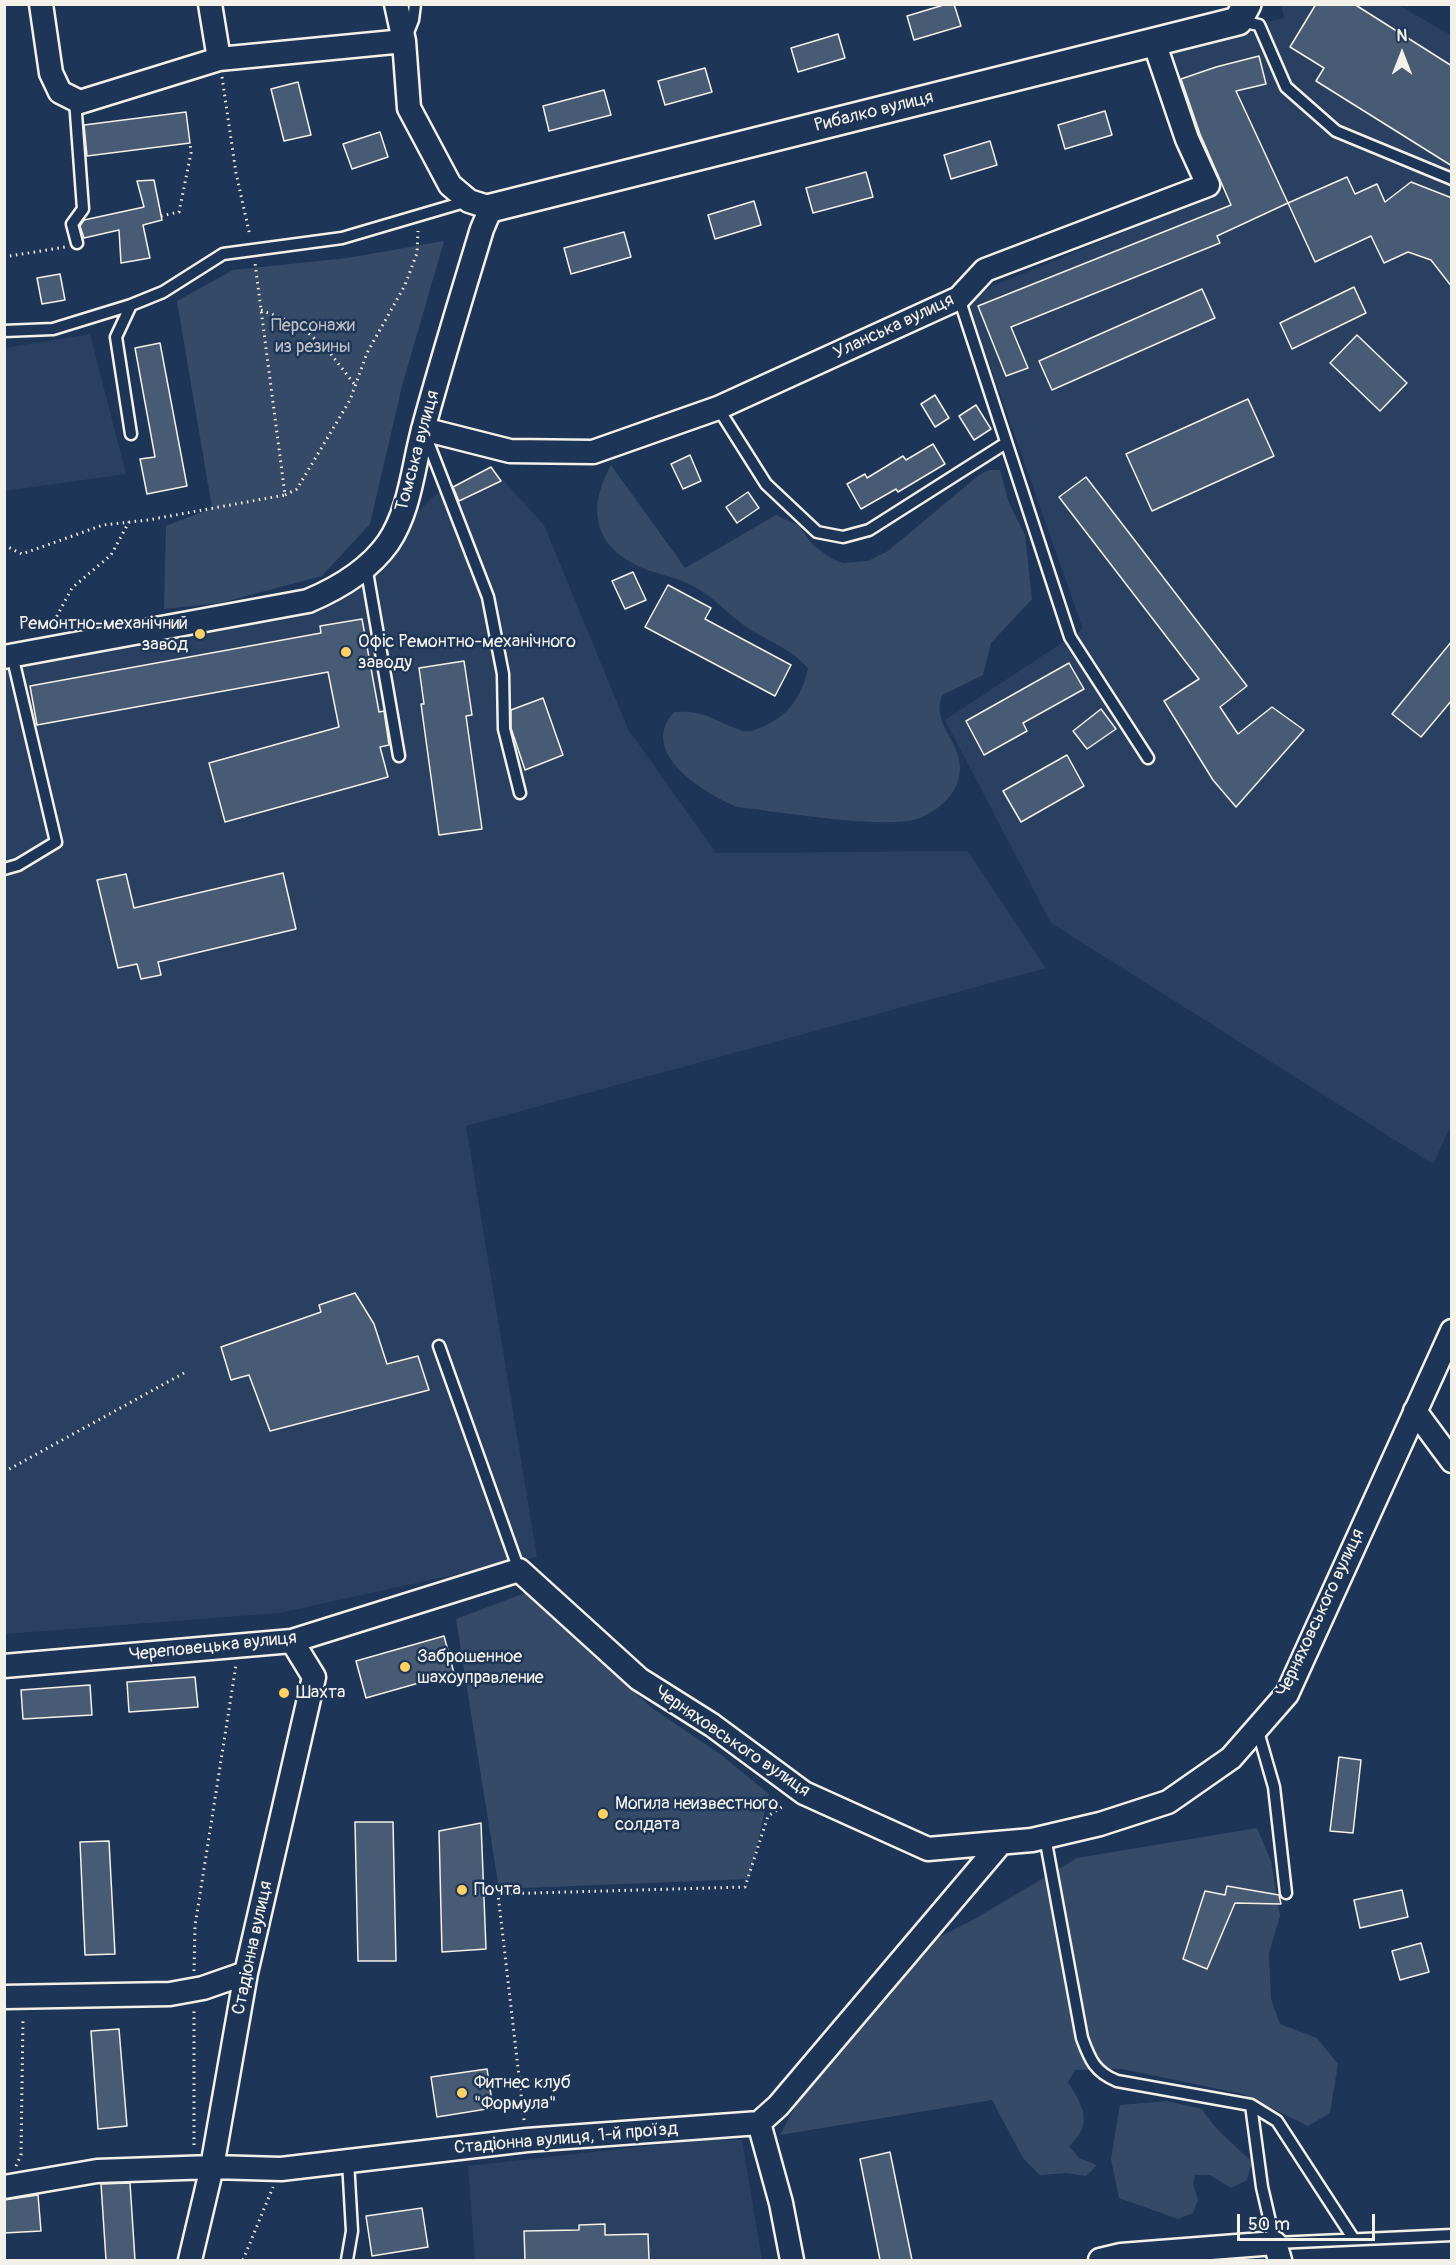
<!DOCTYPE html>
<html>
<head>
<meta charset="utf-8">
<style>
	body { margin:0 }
	#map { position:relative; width:1456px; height:2265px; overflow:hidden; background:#1d3557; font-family:Pangolin,sans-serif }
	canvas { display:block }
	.frame { position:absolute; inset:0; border:6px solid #f4f1e8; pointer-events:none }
	.north { position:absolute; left:1372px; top:24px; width:60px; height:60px; -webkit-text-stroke:4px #1d3557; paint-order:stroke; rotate:0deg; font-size:16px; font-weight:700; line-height:24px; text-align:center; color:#f4f1e8 }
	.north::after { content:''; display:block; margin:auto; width:21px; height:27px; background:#f4f1e8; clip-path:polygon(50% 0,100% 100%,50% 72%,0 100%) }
	.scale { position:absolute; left:1237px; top:2214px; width:138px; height:27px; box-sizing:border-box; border:3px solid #f4f1e8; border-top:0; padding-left:8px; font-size:18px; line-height:21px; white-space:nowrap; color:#f4f1e8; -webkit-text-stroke:4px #1d3557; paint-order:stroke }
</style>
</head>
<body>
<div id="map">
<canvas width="1456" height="2265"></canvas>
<div class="frame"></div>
<div class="north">N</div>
<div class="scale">50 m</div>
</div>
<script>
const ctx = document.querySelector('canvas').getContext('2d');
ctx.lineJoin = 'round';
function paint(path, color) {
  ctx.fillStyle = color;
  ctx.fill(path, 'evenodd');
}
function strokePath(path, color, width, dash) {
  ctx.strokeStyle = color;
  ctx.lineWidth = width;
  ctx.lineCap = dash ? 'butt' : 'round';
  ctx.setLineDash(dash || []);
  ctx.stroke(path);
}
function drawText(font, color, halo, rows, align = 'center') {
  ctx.font = font + ' Pangolin,sans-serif';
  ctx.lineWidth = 5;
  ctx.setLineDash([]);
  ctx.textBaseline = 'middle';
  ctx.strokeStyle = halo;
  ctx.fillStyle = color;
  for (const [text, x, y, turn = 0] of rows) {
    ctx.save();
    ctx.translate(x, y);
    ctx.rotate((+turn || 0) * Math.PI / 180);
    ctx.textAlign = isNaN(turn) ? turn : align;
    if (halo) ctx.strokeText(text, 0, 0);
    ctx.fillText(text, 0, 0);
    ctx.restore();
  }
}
paint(new Path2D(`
	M 1281,4 L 1398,5 L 1451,35 L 1452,1123 L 1433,1164 L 1051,923 L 945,720 L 1083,629 L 966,297 L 1224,191 L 1163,46 L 1284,18 Z
	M 90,334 L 126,474 L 5,491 L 5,348 Z
	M 491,467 L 544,525 L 628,729 L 716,853 L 968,851 L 1046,968 L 466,1126 L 537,1557 L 279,1613 L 5,1634 L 5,658 L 348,581 L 435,495 Z
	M 709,2139 L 742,2140 L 762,2260 L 475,2260 L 468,2166 Z`), '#2a4060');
paint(new Path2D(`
	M 444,241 L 402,386 L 370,524 L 322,576 L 220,603 L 164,609 L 166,526 L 212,508 L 177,301 L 233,270 L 347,258 Z
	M 611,465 L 685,568 L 776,515 L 799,526 L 813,545 L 832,559 L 843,563 L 868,561 L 888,551 L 979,475 L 989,470 L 1000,470 L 1009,503 L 1025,535 L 1032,599 L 991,643 L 983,675 L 942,695 C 931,724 960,740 960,768 C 960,792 941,809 920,818 C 889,831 776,811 737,807 C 704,793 637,753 674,712 C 706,710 714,721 740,730 C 747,733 755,730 762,727 C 789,716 802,696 808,668 C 787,645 765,641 741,623 C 726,612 714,598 698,589 C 679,576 654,575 634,564 C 591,542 589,504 611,465 Z
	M 525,1593 L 652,1708 L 720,1754 L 769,1794 L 749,1879 L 499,1889 L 456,1619 Z
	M 1257,1828 L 1271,1861 L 1280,1916 L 1269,1953 L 1271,1999 L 1280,2024 L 1317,2038 L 1338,2064 L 1330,2113 L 1308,2126 L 1243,2094 L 1122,2069 L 1075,2070 L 1068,2082 C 1083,2106 1094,2124 1069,2146 L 1079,2158 L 1097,2165 L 1086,2176 L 1067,2173 L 1040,2175 L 1023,2158 L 992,2100 L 780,2135 L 838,2026 L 910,1952 L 978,1917 L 1077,1858 Z
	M 1167,2101 L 1202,2109 C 1215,2131 1234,2144 1252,2162 L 1247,2180 L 1231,2188 L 1210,2175 L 1195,2175 L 1193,2184 L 1198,2200 L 1193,2213 L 1178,2219 L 1119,2198 L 1111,2159 L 1120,2105 Z`), '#354a67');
const building = new Path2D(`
	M 947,4 L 954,4 L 961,26 L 914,40 L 907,16 Z
	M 1316,4 L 1354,4 L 1452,66 L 1452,166 L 1316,81 L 1324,68 L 1290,47 Z
	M 838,34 L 845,58 L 798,72 L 791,48 Z
	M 1259,56 L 1266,84 L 1236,91 L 1288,203 L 1217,236 L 1220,243 L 1011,327 L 1028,368 L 1006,376 L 978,306 L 1231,205 L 1200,134 L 1181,79 L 1216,67 Z
	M 705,68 L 712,92 L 665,105 L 658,81 Z
	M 298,82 L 311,135 L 284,141 L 271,89 Z
	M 604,90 L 611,115 L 549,131 L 543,106 Z
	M 1105,111 L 1112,135 L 1065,149 L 1058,125 Z
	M 186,112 L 190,143 L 87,156 L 84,125 Z
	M 380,132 L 388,157 L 352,169 L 343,144 Z
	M 990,141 L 997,165 L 951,179 L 944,155 Z
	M 866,172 L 873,197 L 813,213 L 806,188 Z
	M 1347,177 L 1355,194 L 1377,184 L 1385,202 L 1411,182 L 1452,198 L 1452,287 L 1431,260 L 1408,252 L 1384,263 L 1371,236 L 1315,262 L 1288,203 Z
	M 154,180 L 162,220 L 143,225 L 150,258 L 121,263 L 119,230 L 84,238 L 80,226 L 84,220 L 144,207 L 137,181 Z
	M 754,201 L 761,225 L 715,239 L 708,215 Z
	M 624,232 L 631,257 L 571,274 L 564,248 Z
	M 60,274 L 65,300 L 42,304 L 37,278 Z
	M 1354,287 L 1366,313 L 1292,349 L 1280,323 Z
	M 1202,289 L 1215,318 L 1052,390 L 1039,361 Z
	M 1357,335 L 1407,383 L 1380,411 L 1330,363 Z
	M 160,343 L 187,486 L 147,494 L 140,459 L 155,457 L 135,348 Z
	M 935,395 L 949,418 L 935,427 L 921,404 Z
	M 1248,399 L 1274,456 L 1152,511 L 1126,454 Z
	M 976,405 L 991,429 L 974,440 L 959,416 Z
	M 933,444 L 945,464 L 898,492 L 896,489 L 861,509 L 847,484 L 865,474 L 867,478 L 903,456 L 906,460 Z
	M 690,455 L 701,481 L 683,489 L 671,464 Z
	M 491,467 L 501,481 L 459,501 L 453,487 Z
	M 1086,477 L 1247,686 L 1220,707 L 1238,734 L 1272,707 L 1304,730 L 1236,807 L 1213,780 L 1164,701 L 1199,679 L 1059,497 Z
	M 748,492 L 759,508 L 737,523 L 726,507 Z
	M 633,572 L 646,600 L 625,609 L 612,581 Z
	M 668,585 L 711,608 L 705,619 L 791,665 L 775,696 L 645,627 Z
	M 362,619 L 379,712 L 384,711 L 389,745 L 380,747 L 388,777 L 225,822 L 209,763 L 339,727 L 328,672 L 37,725 L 30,686 L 321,633 L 320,626 Z
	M 1452,641 L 1452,700 L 1421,737 L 1392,714 Z
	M 464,661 L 472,715 L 466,716 L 482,829 L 439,835 L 421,704 L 424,704 L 419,668 Z
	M 1069,663 L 1084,689 L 1023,723 L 1027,731 L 984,755 L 966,721 Z
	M 543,698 L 563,755 L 525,770 L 511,728 L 511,710 Z
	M 1101,709 L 1116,729 L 1087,749 L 1073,731 Z
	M 1067,755 L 1084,786 L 1021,822 L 1003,791 Z
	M 283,873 L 296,929 L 158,962 L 161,975 L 141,979 L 137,964 L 118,968 L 97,880 L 126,874 L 134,908 Z
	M 355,1293 L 374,1324 L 387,1364 L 418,1356 L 429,1390 L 270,1431 L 249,1375 L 231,1380 L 221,1347 L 321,1312 L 319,1305 Z
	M 444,1636 L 454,1673 L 366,1698 L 356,1661 Z
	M 195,1677 L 198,1707 L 129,1712 L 127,1682 Z
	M 90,1685 L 92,1715 L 23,1719 L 21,1690 Z
	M 1339,1757 L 1361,1760 L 1353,1833 L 1330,1831 Z
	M 355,1822 L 393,1822 L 396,1961 L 358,1961 Z
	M 481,1823 L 486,1949 L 442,1952 L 439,1831 Z
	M 109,1841 L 115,1954 L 85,1955 L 80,1842 Z
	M 1227,1886 L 1279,1895 L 1281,1904 L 1235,1903 L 1207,1969 L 1183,1959 L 1205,1891 L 1225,1895 Z
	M 1402,1890 L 1408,1917 L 1360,1928 L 1354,1900 Z
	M 1421,1943 L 1429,1972 L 1400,1980 L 1392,1951 Z
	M 119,2029 L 127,2126 L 98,2129 L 91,2031 Z
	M 487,2069 L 493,2108 L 437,2117 L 431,2077 Z
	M 890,2152 L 912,2260 L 880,2260 L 860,2159 Z
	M 130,2183 L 135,2260 L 106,2260 L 101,2184 Z
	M 38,2195 L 41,2231 L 4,2233 L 4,2200 Z
	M 422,2208 L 428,2247 L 372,2256 L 366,2216 Z
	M 605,2224 L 605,2235 L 648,2234 L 649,2260 L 525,2260 L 524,2231 L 579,2230 L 579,2225 Z`);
paint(building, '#485b74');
strokePath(building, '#f4f1e8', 1.5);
const service = new Path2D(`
	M 1239,21 L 1259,25 L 1286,87 L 1336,131 L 1452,179
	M 407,35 L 413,20 L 415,4
	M 75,100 L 83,209 L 72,224 L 77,243
	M 959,298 L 1070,637 L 1148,758
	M 4,331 L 53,329 L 131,305
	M 718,408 L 766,484 L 817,532 L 843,537 L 869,530 L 1006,443
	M 131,434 L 116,337 L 131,305 L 163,292 L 223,254 L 342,238 L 468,201
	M 426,437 L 488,597 L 503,674 L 504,729 L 520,793
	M 366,566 L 399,756
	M 4,869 L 18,865 L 56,842 L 12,655
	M 439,1346 L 519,1570
	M 1257,1728 L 1274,1787 L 1286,1893
	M 1045,1837 L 1082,2038 C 1090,2060 1095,2072 1117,2081 L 1251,2105 L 1277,2121 L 1353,2238
	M 1251,2105 L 1262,2187 L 1275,2243 L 1452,2235
	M 347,2260 L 352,2231 L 348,2161`);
const minor = new Path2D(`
	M 41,4 L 51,73 L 60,92 L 80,102 L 219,59 L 404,41
	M 210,4 L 219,59
	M 423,429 L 510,451 L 593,452 L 718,408 L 959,298 L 985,270 L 1208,185 L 1187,139 L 1154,42
	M 4,657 L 308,601 C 339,588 368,571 388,543 C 411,509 413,465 424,426 C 442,360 462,295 482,229 L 491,208 L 469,201 L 450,185 L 409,108 L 404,41 L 396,4
	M 1415,1411 L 1452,1461
	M 4,1666 L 292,1641 L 519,1570 L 639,1679 L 712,1725 L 804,1793 L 928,1849 L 1032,1840 L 1100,1824 L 1168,1802 L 1231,1758 L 1287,1694 L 1452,1331
	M 4,1997 L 170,1994 L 203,1988 L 246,1973
	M 759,2123 L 781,2203 L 792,2260
	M 4,2187 L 97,2171 L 212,2167 L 281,2169 L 527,2140 L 759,2123 L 778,2106 L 1001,1843
	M 190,2260 L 212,2167 L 246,1973 L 314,1677 L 292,1641
	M 1100,2260 L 1121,2255 L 1275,2243 L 1280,2260`);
const tertiary = new Path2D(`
	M 491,208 L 1238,21 L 1247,4`);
strokePath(service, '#f4f1e8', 15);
strokePath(minor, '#f4f1e8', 27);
strokePath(tertiary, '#f4f1e8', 32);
strokePath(new Path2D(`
	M 222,77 L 236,173 L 250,236
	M 161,216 L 179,212 L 191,153 L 190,143
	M 4,257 L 65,247
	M 261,310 L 301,326 L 330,353 L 355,385
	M 285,495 L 297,489 L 350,400 L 367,353 L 405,285 L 417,253 L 418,231
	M 4,545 L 22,554 L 103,525 L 148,520 L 285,495 L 255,263
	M 51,627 L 72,588 L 111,555 L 129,522
	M 4,1472 L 184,1373
	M 194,1971 L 195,1926 L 236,1665
	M 524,2120 L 498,1894 L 745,1887 L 768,1816 L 785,1805
	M 194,2145 L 194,2010
	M 16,2166 L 21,2155 L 23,2017
	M 243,2260 L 273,2187`), '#f4f1e8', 3, [1.5, 4.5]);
strokePath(service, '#1d3557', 10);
strokePath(minor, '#1d3557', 22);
strokePath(tertiary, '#1d3557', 27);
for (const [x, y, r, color] of [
	[200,634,6,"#ffd166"],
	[346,652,6,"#ffd166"],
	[405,1667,6,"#ffd166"],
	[284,1693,6,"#ffd166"],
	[603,1814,6,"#ffd166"],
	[462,1890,6,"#ffd166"],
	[462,2093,6,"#ffd166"]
]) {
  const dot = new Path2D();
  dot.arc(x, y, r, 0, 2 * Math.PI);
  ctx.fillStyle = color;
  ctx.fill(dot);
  strokePath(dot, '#1d3557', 2);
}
drawText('18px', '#f4f1e8', '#1d3557', [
	["Рибалко вулиця",874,112,-14],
	["Уланська вулиця",894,327,-25],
	["Томська вулиця",418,451,-75],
	["Черняховського вулиця",1321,1613,-65],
	["Череповецька вулиця",213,1647,-6],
	["Черняховського вулиця",732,1742,34],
	["Стадіонна вулиця",253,1948,-78],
	["Стадіонна вулиця, 1-й проїзд",566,2139,-5]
]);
drawText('18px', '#bbbfc1', '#1d3557', [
	["Персонажи",313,326],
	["из резины",313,347]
]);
drawText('18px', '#f4f1e8', '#1d3557', [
	["Ремонтно-механічний",188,624,"right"],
	["завод",188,645,"right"],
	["Офіс Ремонтно-механічного",358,642],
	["заводу",358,663],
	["Заброшенное",417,1657],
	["шахоуправление",417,1678],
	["Шахта",296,1693],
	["Могила неизвестного",615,1804],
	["солдата",615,1825],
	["Почта",474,1890],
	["Фитнес клуб",474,2083],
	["\"Формула\"",474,2104]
], 'left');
</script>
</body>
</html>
